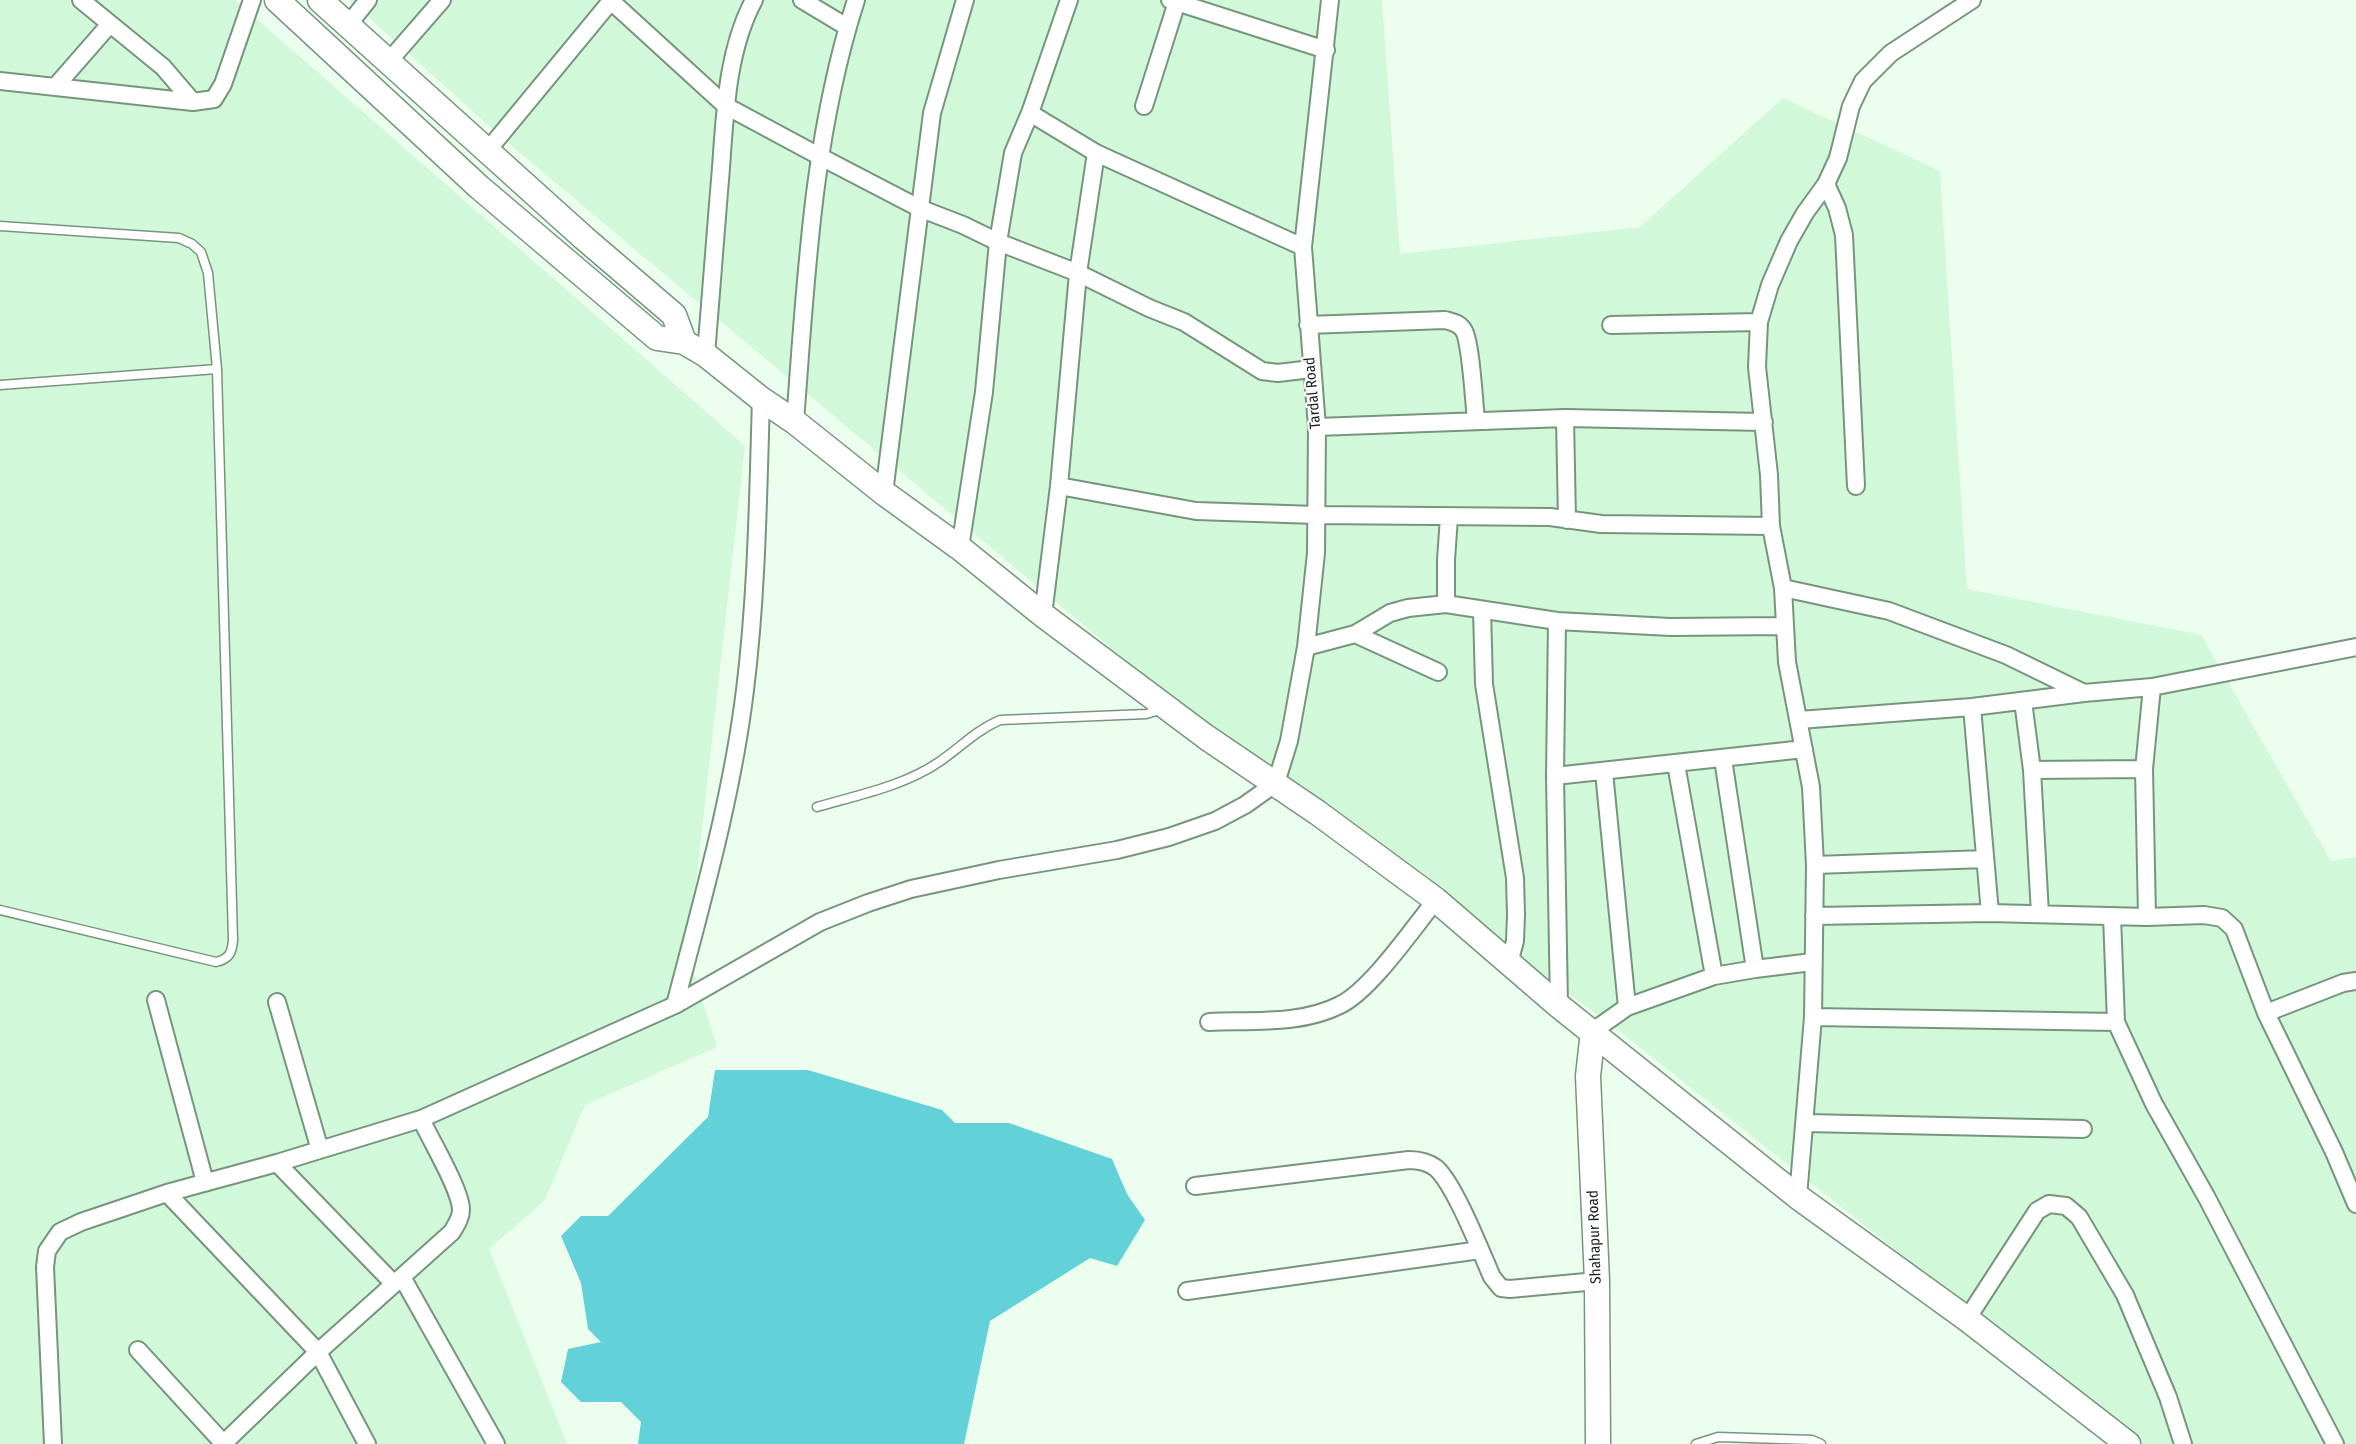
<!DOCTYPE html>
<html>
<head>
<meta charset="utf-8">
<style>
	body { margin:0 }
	canvas { display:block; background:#ecffef }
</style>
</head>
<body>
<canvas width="2356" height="1444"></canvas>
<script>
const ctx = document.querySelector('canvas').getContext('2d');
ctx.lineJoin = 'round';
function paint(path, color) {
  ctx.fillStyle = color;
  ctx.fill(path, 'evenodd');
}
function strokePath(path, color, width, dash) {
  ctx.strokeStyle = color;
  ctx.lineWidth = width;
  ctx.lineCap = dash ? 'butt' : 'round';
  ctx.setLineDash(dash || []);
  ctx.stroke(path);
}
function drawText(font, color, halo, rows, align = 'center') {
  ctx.font = font + ' "Fira Sans Condensed",sans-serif';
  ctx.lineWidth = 4.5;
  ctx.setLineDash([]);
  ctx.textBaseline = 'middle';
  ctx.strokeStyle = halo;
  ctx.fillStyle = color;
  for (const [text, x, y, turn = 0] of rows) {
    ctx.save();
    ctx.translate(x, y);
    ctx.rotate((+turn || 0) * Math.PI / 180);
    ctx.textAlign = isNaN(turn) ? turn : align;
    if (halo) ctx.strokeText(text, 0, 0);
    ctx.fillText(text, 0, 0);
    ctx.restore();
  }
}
paint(new Path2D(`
	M 0,0 L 235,0 L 745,446 L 688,954 L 717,1047 L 585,1105 L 545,1200 L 489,1249 L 567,1444 L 0,1444 Z
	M 349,0 L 1382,0 L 1400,254 L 1640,227 L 1783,98 L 1940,171 L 1967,589 L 2201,635 L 2331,861 L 2356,857 L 2356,1444 L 2140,1444 L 1623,1034 L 1179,705 L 508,143 Z`), '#d1f8d8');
paint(new Path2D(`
	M 715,1070 L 808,1070 L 942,1110 L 955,1123 L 1009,1123 L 1112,1159 L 1127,1194 L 1145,1220 L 1117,1266 L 1090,1258 L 990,1321 L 964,1444 L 638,1444 L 641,1422 L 621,1402 L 581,1402 L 561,1382 L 568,1349 L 601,1342 L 588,1329 L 581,1283 L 561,1236 L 581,1216 L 608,1216 L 708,1117 Z`), '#62d1d8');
const lane = new Path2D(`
	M 0,226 L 179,238 L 192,244 L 201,252 L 208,273 L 217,369 L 233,940 C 232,953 229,959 216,962 L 0,910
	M 0,385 L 217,369
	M 817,807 C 858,795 904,786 939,762 C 961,747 975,731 1000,720 L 1146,714 L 1163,709
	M 1696,1444 L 1718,1437 L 1812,1440 L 1821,1444`);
const street = new Path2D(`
	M 81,0 L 163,67 L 193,102
	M 610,0 L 726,106 L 819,156 L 919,208 L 963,225 L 998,242 L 1078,273 L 1149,308 L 1184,322 L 1262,371 L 1278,373 L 1311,369
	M 802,0 L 847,27
	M 1170,0 L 1326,50
	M 348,25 L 368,0
	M 389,61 L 442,0
	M 0,81 L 193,102 L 214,99 L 223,84 L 252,0
	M 55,87 L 110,24
	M 1144,106 L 1177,2
	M 1030,113 L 1096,153 L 1303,247
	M 488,150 L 611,1
	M 1826,184 L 1837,208 L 1844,235 L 1856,486
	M 1308,325 L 1445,320 C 1452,322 1460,323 1464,331 C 1471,344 1474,402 1476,420
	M 1611,325 L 1759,322
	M 706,355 C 711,296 715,238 720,180 C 725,121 725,54 754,0
	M 1565,418 L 1567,520
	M 795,422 C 806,279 812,137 856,0
	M 1317,427 L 1565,418 L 1764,422
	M 1059,486 L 1196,511 L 1316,515 L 1550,517 L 1601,524 L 1771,526
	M 884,493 L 932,113 L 965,0
	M 960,548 L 984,392 L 998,242 L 1013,153 L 1030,113 L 1069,0
	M 1783,588 L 1889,611 L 2006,655 L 2084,693
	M 1446,604 L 1446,560 L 1449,517
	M 1482,610 L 1484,684 L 1515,878 L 1516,915 L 1515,941 L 1509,963
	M 1043,615 L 1059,486 L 1078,273 L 1096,153
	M 1557,621 L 1555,776 L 1559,1006
	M 1355,634 L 1438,672
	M 1306,647 L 1355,634 L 1390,613 L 1408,608 L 1446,604 L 1557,621 L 1670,627 L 1783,626
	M 2023,701 L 2032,770 L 2040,914
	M 1972,707 L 1990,913
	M 1799,720 L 1972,707 L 2084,693 L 2152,687 L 2356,647
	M 1723,759 L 1755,969
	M 1676,764 L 1714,976
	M 2032,770 L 2144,769
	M 1604,772 L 1627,1007
	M 1555,776 L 1804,749
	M 1815,865 L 1985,859
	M 1814,916 L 1990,913 L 2147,917 L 2204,915 L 2222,918 L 2234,929 L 2266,1013 L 2334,1152 L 2356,1204
	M 2112,916 L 2116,1022 L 2154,1104 L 2207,1198 L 2335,1444
	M 2147,917 L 2144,769 L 2152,687
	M 156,1000 L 205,1182
	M 277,1002 L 320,1150
	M 675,1005 C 702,901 732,797 745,690 C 757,593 758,496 761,399
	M 2266,1013 L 2343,983 L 2356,981
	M 1813,1017 L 2116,1022
	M 1209,1022 C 1252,1020 1301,1025 1340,1005 C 1371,990 1413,928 1436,900
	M 1593,1031 L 1627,1007 L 1714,976 L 1755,969 L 1812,962
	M 1806,1123 L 2083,1129
	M 277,1163 L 394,1284
	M 1195,1186 L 1409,1160 C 1419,1160 1428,1162 1436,1168 C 1455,1185 1481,1252 1492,1277 L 1501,1288 L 1510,1289 L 1597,1281
	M 167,1193 L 318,1352 L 367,1444
	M 1798,1197 L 1813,1017 L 1815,865 L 1811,787 L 1787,662 L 1783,588 L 1771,526 L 1769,475 L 1757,367 L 1759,322 L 1770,285 L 1789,241 L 1805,213 L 1826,184 L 1838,158 L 1851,106 L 1863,81 L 1891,53 L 1972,0
	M 402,1277 L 496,1444
	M 1187,1291 L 1480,1250
	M 1967,1319 L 2037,1211 L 2049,1204 L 2066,1206 L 2079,1217 L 2125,1295 L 2168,1397 L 2183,1444
	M 138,1350 L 224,1444
	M 53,1444 L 45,1267 L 47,1251 L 60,1232 L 81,1222 L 167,1193 L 277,1163 L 421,1119 L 675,1005 L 820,922 L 868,903 L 911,889 L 999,870 L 1117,850 L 1169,837 L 1215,821 L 1245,805 L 1276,783 L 1289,741 L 1306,647 L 1316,553 L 1317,427 L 1303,247 L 1330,0
	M 223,1444 L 318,1352 L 452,1232 C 456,1225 461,1218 461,1210 C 461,1190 430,1139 421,1119`);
const secondary = new Path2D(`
	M 277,0 L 479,187 L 657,338 L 684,342 L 706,355 L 761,399 L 795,422 L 884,493 L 960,548 L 1043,615 L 1206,737 L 1318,813 L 1436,900 L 1559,1006 L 1798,1197 L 1967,1319 L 2128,1444
	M 320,0 L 584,238 L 674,315 L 684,342
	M 1593,1031 L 1588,1076 L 1597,1281 L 1598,1444`);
strokePath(lane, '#77957d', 11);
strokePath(street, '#77957d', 20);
strokePath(secondary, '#77957d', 27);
strokePath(lane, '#fff', 8);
strokePath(street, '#fff', 16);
strokePath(secondary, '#fff', 24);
drawText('15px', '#152118', '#fff', [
	["Tardal Road",1313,393,-95],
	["Shahapur Road",1595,1237,-92]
]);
</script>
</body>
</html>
